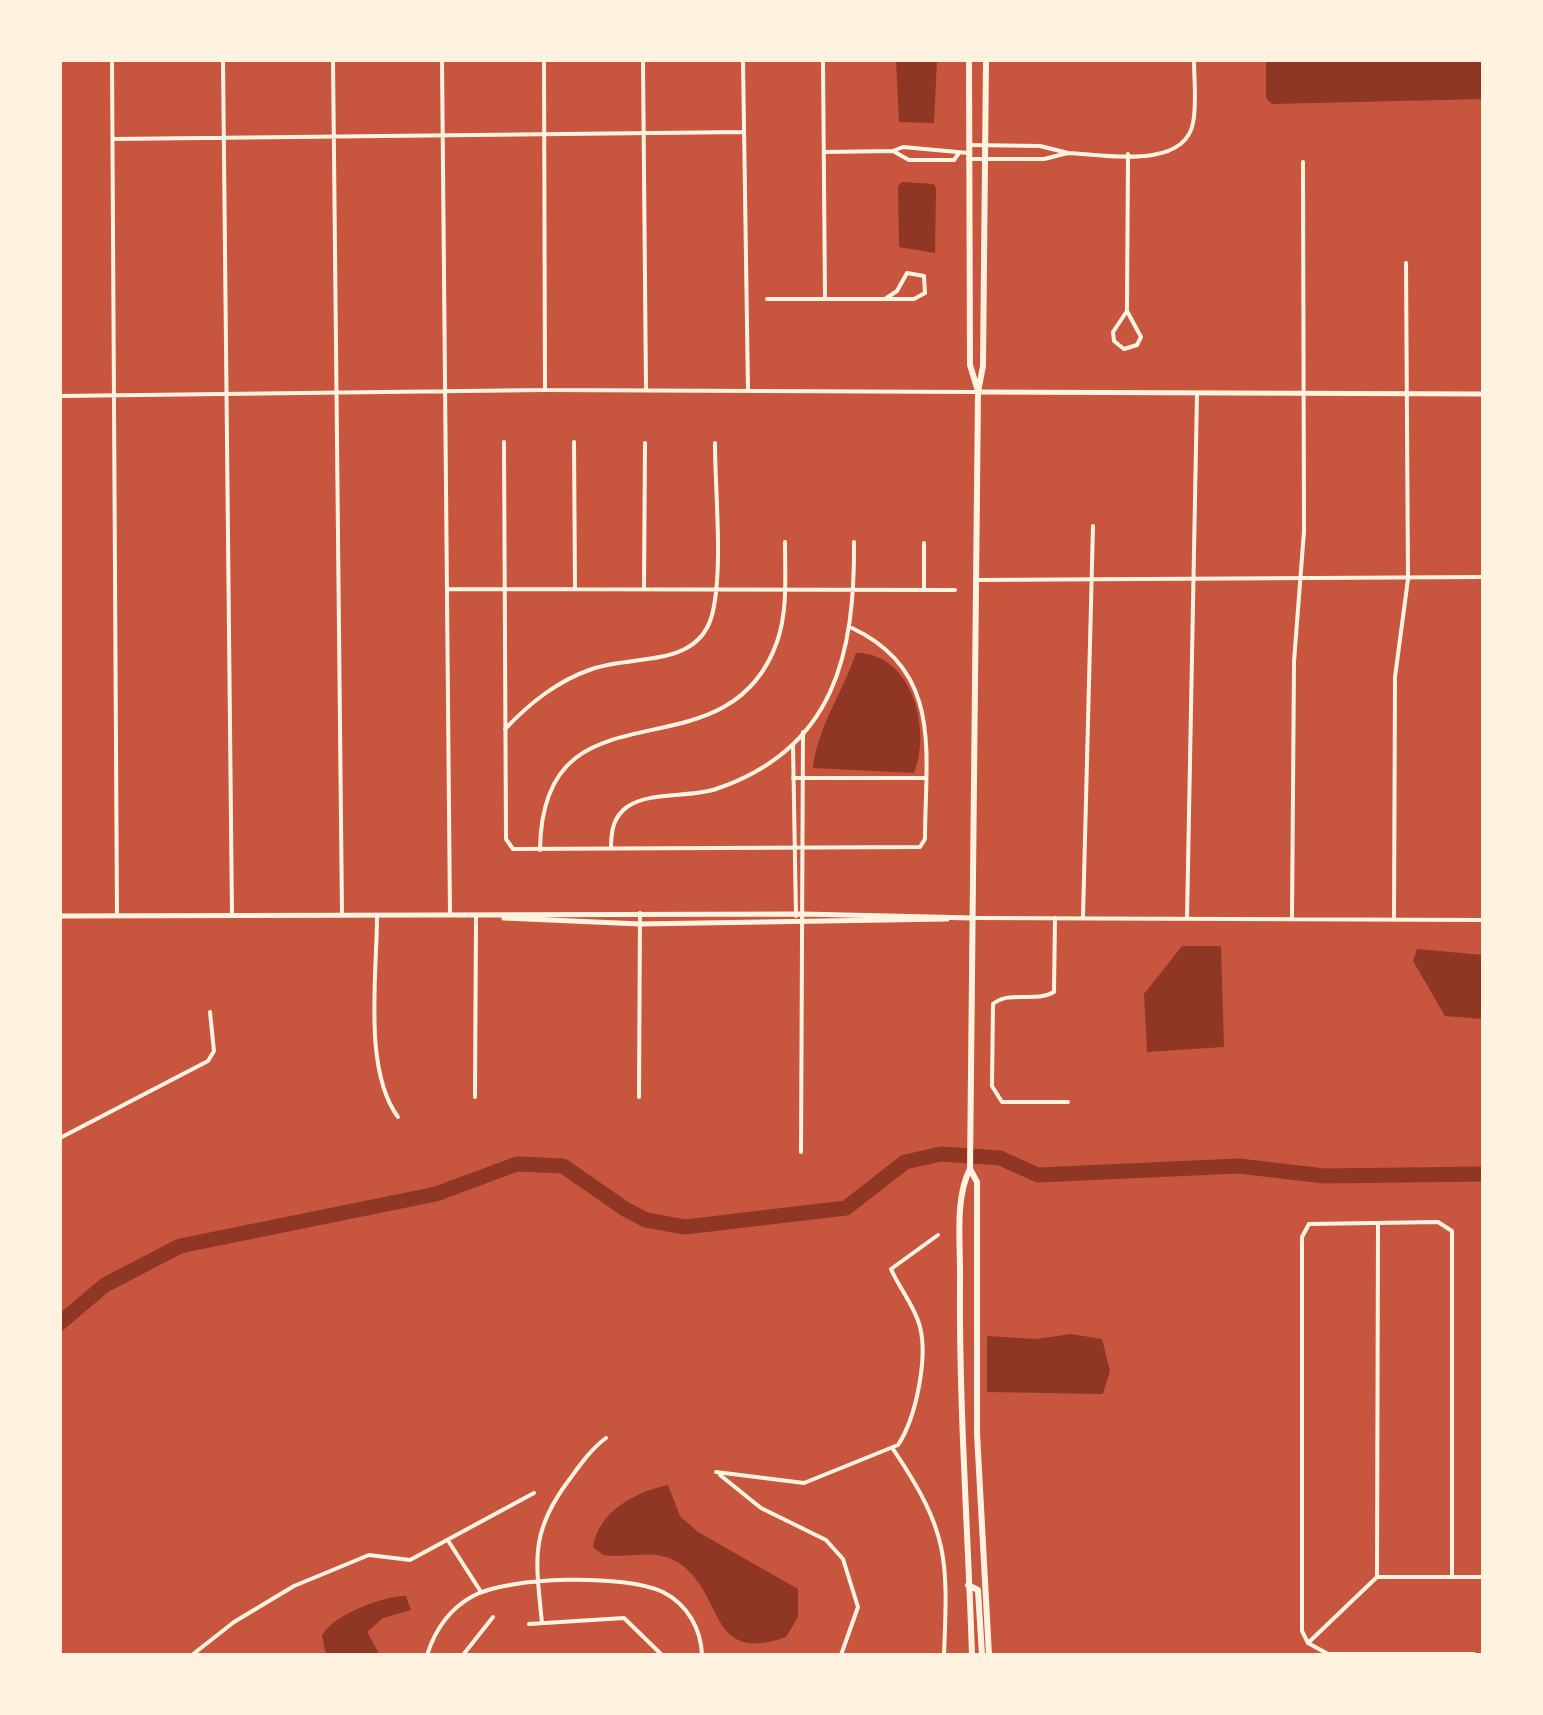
<!DOCTYPE html>
<html>
<head>
<meta charset="utf-8">
<style>
	body { margin:0 }
	#map { position:relative; width:1543px; height:1715px; overflow:hidden; background:#c8553d; font-family:"PT Serif",serif }
	canvas { display:block }
	.frame { position:absolute; inset:0; border:62px solid #fff3e0; pointer-events:none }
</style>
</head>
<body>
<div id="map">
<canvas width="1543" height="1715"></canvas>
<div class="frame"></div>
</div>
<script>
const ctx = document.querySelector('canvas').getContext('2d');
ctx.lineJoin = 'round';
function paint(path, color) {
  ctx.fillStyle = color;
  ctx.fill(path, 'evenodd');
}
function strokePath(path, color, width, dash) {
  ctx.strokeStyle = color;
  ctx.lineWidth = width;
  ctx.lineCap = dash ? 'butt' : 'round';
  ctx.setLineDash(dash || []);
  ctx.stroke(path);
}
paint(new Path2D(`
	M 896,60 L 937,60 L 934,123 L 899,122 Z
	M 1266,60 L 1483,60 L 1483,99 L 1272,104 L 1266,98 Z
	M 902,182 L 934,184 L 936,188 L 935,253 L 899,247 L 898,186 Z
	M 856,653 C 912,652 932,730 914,773 L 813,768 C 817,728 843,692 856,653 Z
	M 1182,946 L 1221,946 L 1224,1047 L 1147,1052 L 1144,994 Z
	M 1417,949 L 1483,955 L 1483,1019 L 1445,1016 L 1413,961 Z
	M 1071,1334 L 1102,1339 L 1110,1371 L 1103,1394 L 987,1392 L 987,1336 L 1036,1339 Z
	M 668,1485 L 680,1516 L 698,1532 L 798,1589 L 798,1617 L 786,1637 C 707,1665 726,1595 679,1563 C 655,1547 629,1559 603,1555 L 593,1547 C 599,1511 635,1492 668,1485 Z
	M 406,1596 L 411,1610 L 383,1618 L 367,1632 L 380,1655 L 326,1655 L 322,1636 C 330,1616 385,1595 406,1596 Z`), '#8f3625');
strokePath(new Path2D(`
	M 60,1323 L 105,1285 L 180,1246 L 436,1194 L 517,1164 L 563,1166 L 625,1209 L 646,1220 L 685,1227 L 846,1208 L 905,1162 L 941,1154 L 1000,1158 L 1038,1175 L 1239,1166 L 1324,1176 L 1483,1174`), '#8f3625', 15);
strokePath(new Path2D(`
	M 112,60 L 117,915
	M 223,60 L 232,915
	M 333,60 L 342,914
	M 442,60 L 450,915
	M 544,60 L 545,390
	M 643,60 L 646,390
	M 743,60 L 748,390
	M 823,60 L 825,299
	M 113,139 L 743,132
	M 824,152 L 893,151
	M 959,153 L 954,160 L 909,160 L 893,151 L 903,147 L 968,153
	M 1068,153 C 1102,154 1184,171 1193,123 C 1197,103 1194,80 1194,60
	M 968,159 L 1044,159 L 1068,153 L 1040,146 L 969,145
	M 907,273 L 924,276 L 925,293 L 914,299 L 885,299 L 897,291 Z
	M 767,299 L 885,299
	M 1127,311 L 1128,154
	M 1127,311 L 1141,337 L 1137,345 L 1124,349 L 1114,341 L 1113,332 Z
	M 60,396 L 545,390 L 975,392
	M 504,442 L 506,839 L 513,849 L 920,847 L 925,839 C 925,754 944,671 852,628
	M 574,442 L 575,587
	M 975,580 L 1483,577
	M 644,588 L 645,443
	M 924,588 L 924,543
	M 448,589 L 955,590
	M 505,729 C 530,703 557,681 592,669 C 635,654 701,669 713,611 C 723,565 715,491 715,443
	M 793,746 L 796,916
	M 793,778 L 924,778
	M 611,848 C 611,832 613,817 627,807 C 650,791 689,798 716,789 C 835,749 855,653 854,542
	M 540,850 C 542,671 726,785 777,642 C 788,610 785,575 785,542
	M 377,917 C 377,974 363,1070 398,1117
	M 1083,917 L 1093,526
	M 972,918 L 1483,920
	M 1055,918 L 1054,992 C 1035,1003 1009,990 993,1004 L 992,1086 L 1002,1102 L 1068,1102
	M 1187,919 L 1197,394
	M 1292,919 L 1294,662 L 1304,531 L 1303,162
	M 1394,920 L 1395,677 L 1408,579 L 1406,263
	M 475,1097 L 476,917
	M 639,1097 L 640,913
	M 60,1138 L 208,1061 L 214,1051 L 210,1012
	M 801,1152 L 803,732
	M 893,1449 C 949,1532 948,1558 944,1655
	M 716,1472 L 804,1483 L 898,1445 C 916,1418 928,1358 920,1327 C 915,1306 899,1288 891,1269 L 938,1235
	M 720,1475 L 761,1508 L 826,1540 L 843,1559 L 858,1607 L 841,1655
	M 449,1542 L 481,1592
	M 1377,1577 L 1378,1223
	M 1452,1577 L 1452,1231 L 1438,1222 L 1309,1224 L 1302,1237 L 1302,1631 L 1308,1643 L 1328,1654 L 1474,1654
	M 542,1623 C 536,1561 529,1533 569,1480 C 580,1465 591,1449 606,1438
	M 529,1624 L 624,1618 L 662,1655
	M 1308,1643 L 1377,1577 L 1483,1577
	M 192,1655 L 234,1622 L 294,1586 L 369,1555 L 410,1560 L 534,1493
	M 427,1655 C 435,1630 449,1609 473,1596 C 509,1576 626,1574 663,1592 C 688,1605 701,1629 702,1655
	M 463,1655 L 493,1617`), '#fff3e0', 4);
strokePath(new Path2D(`
	M 978,392 L 1483,394
	M 60,916 L 803,914 L 972,918
	M 504,918 L 640,924 L 947,919`), '#fff3e0', 5);
strokePath(new Path2D(`
	M 969,60 L 970,365 L 977,388
	M 970,1169 L 977,1182 L 977,1433 L 989,1655
	M 968,1585 L 978,1590 L 982,1655
	M 972,1655 C 968,1530 959,1407 960,1282 C 961,1247 954,1199 970,1169 L 978,392 L 983,366 L 986,60`), '#fff3e0', 6);
</script>
</body>
</html>
